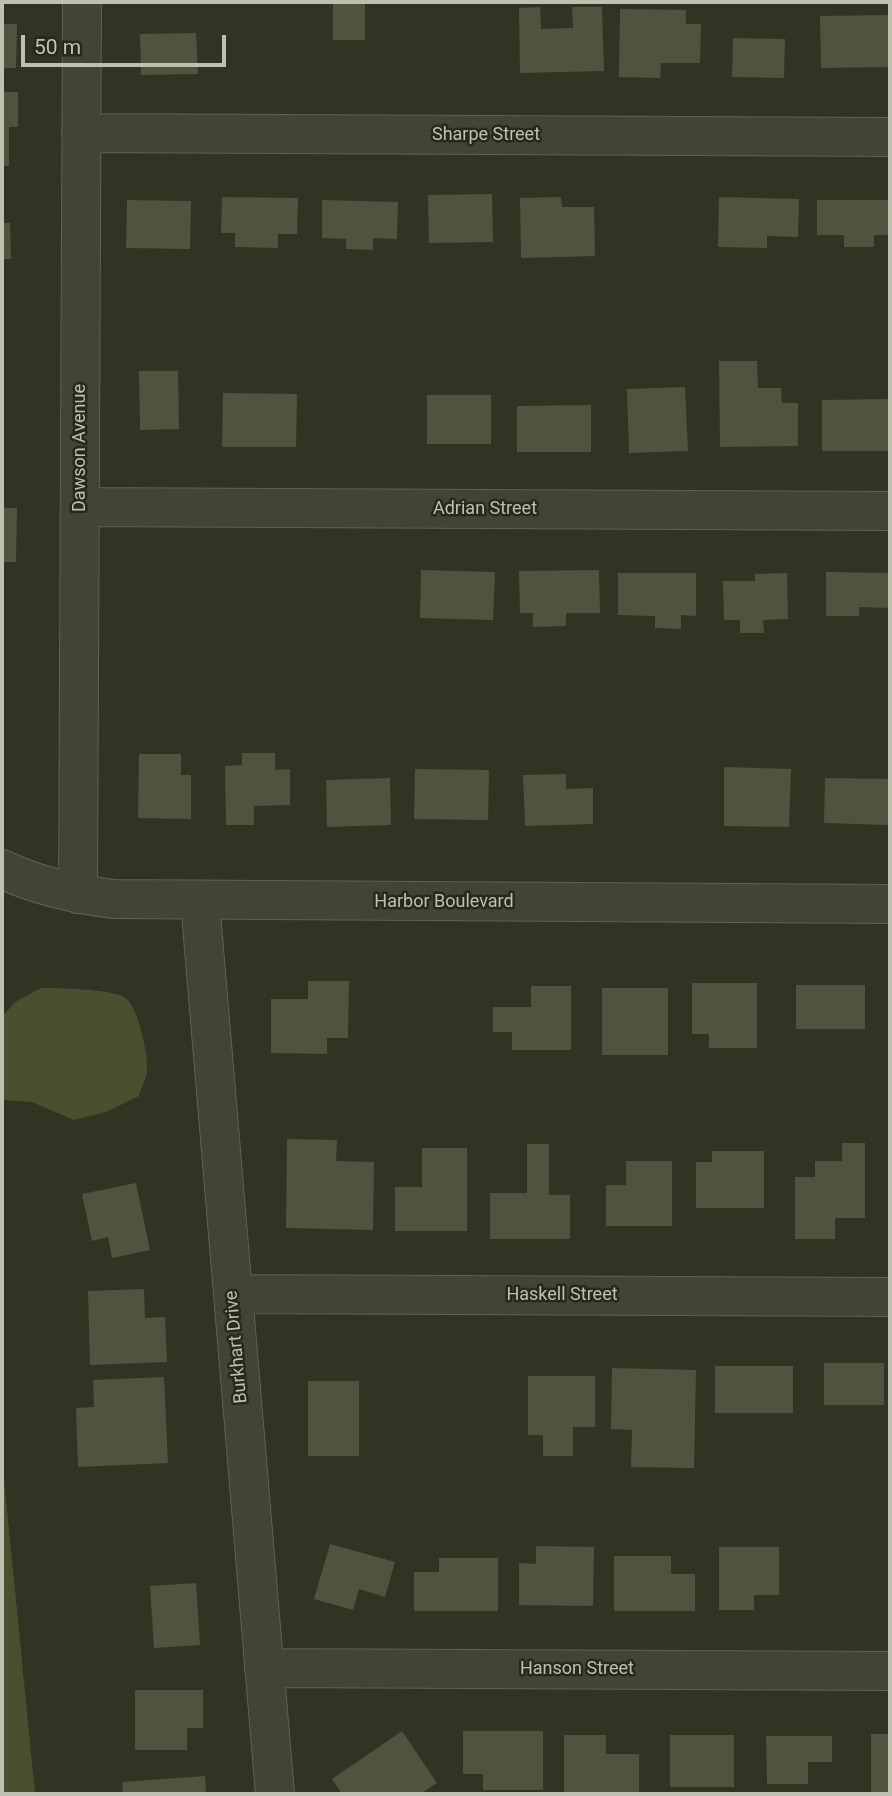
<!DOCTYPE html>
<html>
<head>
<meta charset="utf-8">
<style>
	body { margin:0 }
	#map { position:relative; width:892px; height:1796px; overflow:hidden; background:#303422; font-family:Roboto,sans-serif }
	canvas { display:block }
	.frame { position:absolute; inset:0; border:4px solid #bdc1af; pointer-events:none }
	.scale { position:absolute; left:21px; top:35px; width:205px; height:32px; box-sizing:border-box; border:4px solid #bdc1af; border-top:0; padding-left:9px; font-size:21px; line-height:24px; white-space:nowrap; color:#bdc1af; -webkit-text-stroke:5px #26291b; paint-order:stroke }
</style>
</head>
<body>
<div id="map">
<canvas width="892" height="1796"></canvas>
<div class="frame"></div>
<div class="scale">50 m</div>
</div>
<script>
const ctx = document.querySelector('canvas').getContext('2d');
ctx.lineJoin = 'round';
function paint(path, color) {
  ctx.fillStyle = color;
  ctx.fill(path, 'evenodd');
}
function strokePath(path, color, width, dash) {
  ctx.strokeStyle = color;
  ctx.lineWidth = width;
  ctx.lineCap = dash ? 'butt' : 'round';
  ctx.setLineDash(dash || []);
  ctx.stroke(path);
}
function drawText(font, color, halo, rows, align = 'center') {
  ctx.font = font + ' Roboto,sans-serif';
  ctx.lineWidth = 5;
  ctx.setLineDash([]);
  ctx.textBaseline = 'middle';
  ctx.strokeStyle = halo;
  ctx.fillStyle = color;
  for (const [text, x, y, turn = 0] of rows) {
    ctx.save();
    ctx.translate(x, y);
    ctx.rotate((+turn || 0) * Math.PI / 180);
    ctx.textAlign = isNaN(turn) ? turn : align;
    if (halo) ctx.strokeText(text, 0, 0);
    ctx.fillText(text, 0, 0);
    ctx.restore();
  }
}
paint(new Path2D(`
	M 41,988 C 59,988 106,989 122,996 C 138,1002 148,1054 147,1070 C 147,1078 141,1088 139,1096 L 106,1112 L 74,1120 L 32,1102 L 2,1100 L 2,1017 L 15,1002 Z
	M 2,1458 L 35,1794 L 2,1794 Z`), '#495030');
paint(new Path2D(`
	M 333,2 L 365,2 L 365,40 L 333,40 Z
	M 540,7 L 541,29 L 573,28 L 572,7 L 602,7 L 604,71 L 520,73 L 519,8 Z
	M 620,9 L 686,10 L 686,24 L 701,24 L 700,63 L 661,63 L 660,78 L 619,77 Z
	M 890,15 L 890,67 L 821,68 L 820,16 Z
	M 2,24 L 17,24 L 16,68 L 2,68 Z
	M 196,33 L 198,74 L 141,75 L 140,34 Z
	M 733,38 L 785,39 L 784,78 L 732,77 Z
	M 2,92 L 18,92 L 18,127 L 9,127 L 9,166 L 2,166 Z
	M 492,194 L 493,242 L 429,243 L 428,195 Z
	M 222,197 L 298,198 L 297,234 L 278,234 L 278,248 L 235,247 L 235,233 L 221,233 Z
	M 561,197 L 562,207 L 594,207 L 595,256 L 521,258 L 520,198 Z
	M 719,197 L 799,199 L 798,237 L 767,236 L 767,248 L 718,247 Z
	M 127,200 L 191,201 L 190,249 L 126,248 Z
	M 322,200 L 398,202 L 397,239 L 373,238 L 373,250 L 346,249 L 346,239 L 322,238 Z
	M 817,200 L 890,200 L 890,235 L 874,235 L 874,247 L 844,247 L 844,235 L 817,235 Z
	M 2,223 L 10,223 L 11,259 L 2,259 Z
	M 719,361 L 757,361 L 758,388 L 781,388 L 782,403 L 798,403 L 798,446 L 720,447 Z
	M 139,371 L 178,371 L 179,429 L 140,430 Z
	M 685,387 L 688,451 L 629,453 L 627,389 Z
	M 223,393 L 297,394 L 296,447 L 222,447 Z
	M 427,395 L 491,395 L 491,444 L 427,444 Z
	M 890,399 L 890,451 L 822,451 L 822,400 Z
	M 591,405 L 591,452 L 517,452 L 517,406 Z
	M 2,508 L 17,508 L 16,562 L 2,562 Z
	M 421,570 L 495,572 L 493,620 L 420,618 Z
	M 599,570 L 600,613 L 566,613 L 566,626 L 533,627 L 533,613 L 520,613 L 519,571 Z
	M 826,572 L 890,573 L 890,608 L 859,607 L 859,616 L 826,616 Z
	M 618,573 L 696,573 L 696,616 L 681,615 L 681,629 L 655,628 L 655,616 L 618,615 Z
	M 787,573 L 788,619 L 763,620 L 764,633 L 740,633 L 740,620 L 724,620 L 723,581 L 755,581 L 755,574 Z
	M 242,753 L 275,753 L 275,770 L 290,769 L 290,805 L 254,806 L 254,825 L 226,825 L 225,766 L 242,765 Z
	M 139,754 L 181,754 L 181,775 L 191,775 L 191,819 L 138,818 Z
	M 724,767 L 791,769 L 789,827 L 724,826 Z
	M 415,769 L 489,770 L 488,820 L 414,819 Z
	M 566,774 L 566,789 L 593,788 L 593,824 L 525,826 L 523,775 Z
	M 390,778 L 391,825 L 327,827 L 326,780 Z
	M 825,778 L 889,779 L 888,825 L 824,823 Z
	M 308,981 L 349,981 L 348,1038 L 327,1038 L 327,1054 L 271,1053 L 271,999 L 308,999 Z
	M 692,983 L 757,983 L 757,1048 L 709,1048 L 709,1034 L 692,1034 Z
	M 796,985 L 865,985 L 865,1029 L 796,1029 Z
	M 531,986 L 571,986 L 571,1050 L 512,1050 L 512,1032 L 493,1032 L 493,1007 L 531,1007 Z
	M 602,988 L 668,988 L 668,1055 L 602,1055 Z
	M 287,1139 L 337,1140 L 336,1161 L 374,1162 L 373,1230 L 286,1228 Z
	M 842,1143 L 865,1143 L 865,1218 L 835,1218 L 835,1239 L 795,1239 L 795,1177 L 815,1177 L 815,1161 L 842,1161 Z
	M 527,1144 L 549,1144 L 549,1195 L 570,1195 L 570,1239 L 490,1239 L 490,1193 L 527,1193 Z
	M 422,1148 L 467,1148 L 467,1231 L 395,1231 L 395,1187 L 422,1187 Z
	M 712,1151 L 764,1151 L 764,1208 L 696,1208 L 696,1162 L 712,1162 Z
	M 626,1161 L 672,1161 L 672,1226 L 606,1226 L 606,1185 L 626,1185 Z
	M 136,1183 L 150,1250 L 112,1258 L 108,1237 L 92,1241 L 82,1194 Z
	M 144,1289 L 145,1318 L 165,1317 L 167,1362 L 90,1365 L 88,1291 Z
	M 824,1363 L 884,1363 L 884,1405 L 824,1405 Z
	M 715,1366 L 793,1366 L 793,1413 L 715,1413 Z
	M 612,1368 L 696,1370 L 694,1468 L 631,1467 L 632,1430 L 611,1429 Z
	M 528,1376 L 595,1376 L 595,1427 L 573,1427 L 573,1456 L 543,1456 L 543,1435 L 528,1435 Z
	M 164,1377 L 168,1463 L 78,1467 L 76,1408 L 94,1407 L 93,1380 Z
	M 308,1381 L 359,1381 L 359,1456 L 308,1456 Z
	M 330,1544 L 395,1562 L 385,1597 L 359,1589 L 353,1610 L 314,1599 Z
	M 536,1546 L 594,1547 L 593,1606 L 519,1605 L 519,1563 L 536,1564 Z
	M 719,1547 L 779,1547 L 779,1595 L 754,1595 L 754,1610 L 719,1610 Z
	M 614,1556 L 671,1556 L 671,1574 L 695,1574 L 695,1611 L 614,1611 Z
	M 439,1558 L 498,1558 L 498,1611 L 414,1611 L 414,1572 L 439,1572 Z
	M 196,1583 L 200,1645 L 154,1648 L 150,1586 Z
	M 135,1690 L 203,1690 L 203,1728 L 187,1728 L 187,1750 L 135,1750 Z
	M 402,1731 L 437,1783 L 420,1794 L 342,1794 L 332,1779 Z
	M 463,1731 L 543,1731 L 543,1790 L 483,1790 L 483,1774 L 463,1774 Z
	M 871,1734 L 890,1734 L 890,1794 L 871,1794 Z
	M 564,1735 L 606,1735 L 606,1754 L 639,1754 L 639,1794 L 564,1794 Z
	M 670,1735 L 734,1735 L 734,1787 L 670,1787 Z
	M 766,1736 L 832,1736 L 832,1762 L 808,1762 L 808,1784 L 767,1784 Z
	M 205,1776 L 206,1794 L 123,1794 L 122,1782 Z`), '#4f543f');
const minor = new Path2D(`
	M 81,133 L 890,137
	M 80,507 L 890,511
	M 2,869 C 37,886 75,894 113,899 L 890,904
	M 78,894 L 82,2
	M 200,901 L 275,1794
	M 233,1294 L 890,1297
	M 264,1668 L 890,1671`);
strokePath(minor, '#5f6253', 40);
strokePath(minor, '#414535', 38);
drawText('18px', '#bdc1af', '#26291b', [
	["Sharpe Street",486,135],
	["Dawson Avenue",80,448,-90],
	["Adrian Street",485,509],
	["Harbor Boulevard",444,902],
	["Haskell Street",562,1295],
	["Burkhart Drive",237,1347,-95],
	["Hanson Street",577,1669]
]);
</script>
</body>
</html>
